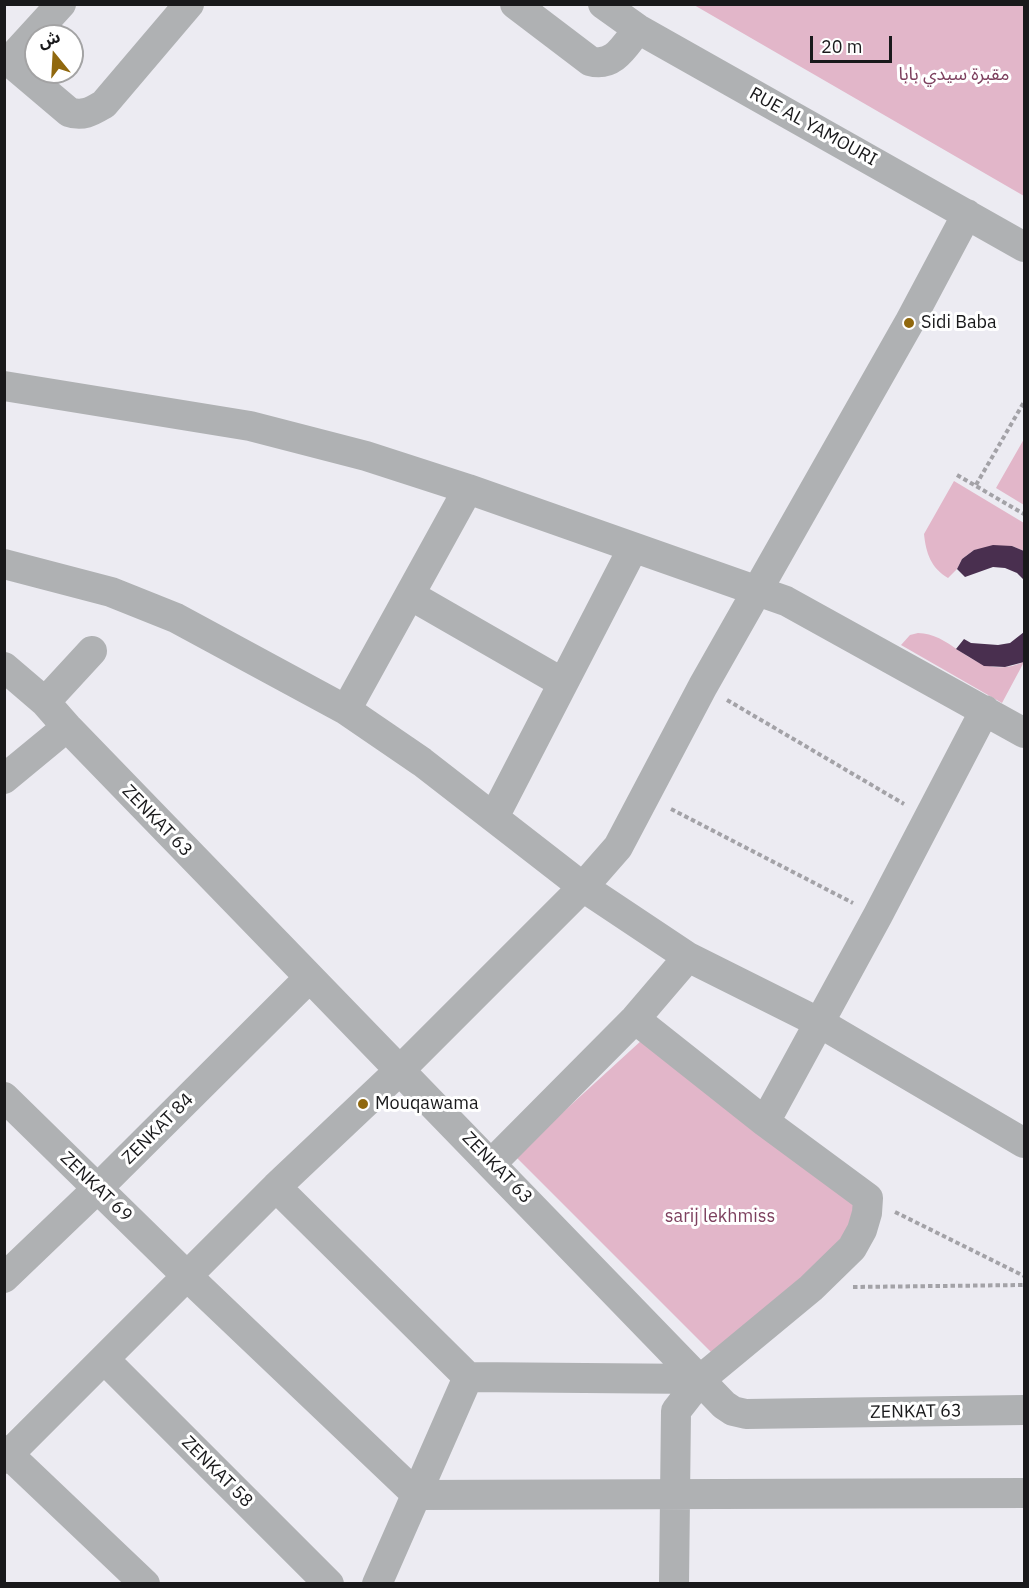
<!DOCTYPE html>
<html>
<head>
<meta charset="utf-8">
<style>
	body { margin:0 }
	#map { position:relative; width:1029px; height:1588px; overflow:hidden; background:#ecebf2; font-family:"IBM Plex Sans","Noto Sans Arabic",sans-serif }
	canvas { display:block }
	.frame { position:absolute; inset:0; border:6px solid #19191b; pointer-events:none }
	.north { position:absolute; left:24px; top:24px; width:60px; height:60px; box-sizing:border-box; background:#fff; border:2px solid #a3a3a4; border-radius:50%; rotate:342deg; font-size:16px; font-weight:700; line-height:24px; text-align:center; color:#19191b }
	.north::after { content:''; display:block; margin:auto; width:21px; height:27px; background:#90680e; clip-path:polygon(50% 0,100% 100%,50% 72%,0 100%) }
	.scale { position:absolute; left:810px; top:36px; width:82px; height:27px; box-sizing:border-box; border:3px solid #19191b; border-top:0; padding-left:8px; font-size:18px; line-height:21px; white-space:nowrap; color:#19191b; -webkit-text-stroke:4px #fff; paint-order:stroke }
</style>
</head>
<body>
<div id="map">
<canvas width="1029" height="1588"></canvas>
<div class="frame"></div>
<div class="north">ش</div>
<div class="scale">20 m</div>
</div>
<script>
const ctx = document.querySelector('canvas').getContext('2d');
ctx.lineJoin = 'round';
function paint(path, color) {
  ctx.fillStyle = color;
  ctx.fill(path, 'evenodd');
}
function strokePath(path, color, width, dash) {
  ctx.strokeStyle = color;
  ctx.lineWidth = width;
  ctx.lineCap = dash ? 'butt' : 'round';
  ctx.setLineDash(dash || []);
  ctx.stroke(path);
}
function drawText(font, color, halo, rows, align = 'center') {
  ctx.font = font + ' "IBM Plex Sans","Noto Sans Arabic",sans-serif';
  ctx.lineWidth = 6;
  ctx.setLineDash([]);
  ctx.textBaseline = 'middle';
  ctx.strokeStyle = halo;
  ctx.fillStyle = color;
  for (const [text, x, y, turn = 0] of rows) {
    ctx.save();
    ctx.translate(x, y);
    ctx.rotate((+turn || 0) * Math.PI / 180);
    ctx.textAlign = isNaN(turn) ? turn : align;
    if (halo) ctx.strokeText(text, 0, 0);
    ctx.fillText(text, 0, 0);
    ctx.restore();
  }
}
paint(new Path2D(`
	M 694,5 L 1024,5 L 1024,196 Z
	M 1024,439 L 1024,505 L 996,488 Z
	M 954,481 L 1024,523 L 1024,551 L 1012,546 L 974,550 L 962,559 L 957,569 L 948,578 C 931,568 926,553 924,534 Z
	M 918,633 C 950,633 970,671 1005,667 C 1011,667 1018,664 1024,662 L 1002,703 L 901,645 L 910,635 Z
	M 654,1029 L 863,1186 L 848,1231 L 782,1300 L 713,1354 L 515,1156 Z`), '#e2b6c9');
paint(new Path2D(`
	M 993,545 L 1012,546 L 1024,551 L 1024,580 L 1017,573 L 1005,568 L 993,567 L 965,577 L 957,569 L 962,559 L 974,550 Z
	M 1024,632 L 1024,662 L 1005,667 L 984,666 L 956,649 L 964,639 L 971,643 L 998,645 L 1010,643 Z`), '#492f4f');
strokePath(new Path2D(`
	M 957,475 L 1024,514
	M 976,485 L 1024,402
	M 727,700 L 904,804
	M 671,809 L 853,903
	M 895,1212 L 1024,1276
	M 853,1287 L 1024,1285`), '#a3a2a7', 4, [4.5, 3]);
strokePath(new Path2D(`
	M 515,4 L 590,61 C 614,68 625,45 638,29
	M 603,4 L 638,29 L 1024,247
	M 4,57 L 69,112 C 83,117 92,111 104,104 L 189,4
	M 9,61 L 61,4
	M 4,386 L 250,426 L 366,456 L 468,489 L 786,601 L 1024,733
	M 4,564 L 111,592 L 176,618 L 346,710 L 422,762 L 583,887 L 688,957 L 820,1023 L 1024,1143
	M 410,595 L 563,683
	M 4,667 L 45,702 L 67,727 L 724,1405 L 733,1411 L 746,1414 L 1024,1410
	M 45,702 L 92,651
	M 346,710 L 468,489
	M 4,779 L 67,727
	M 494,817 L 633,548
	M 635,1019 L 765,1122
	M 4,1097 L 187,1276 L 417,1495 L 1024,1493
	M 492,1163 L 635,1019 L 688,957
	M 276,1187 L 468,1377 L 377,1584
	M 4,1278 L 97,1189 L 309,978
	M 105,1360 L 329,1584
	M 468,1377 L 701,1379
	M 4,1450 L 145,1584
	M 4,1459 L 276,1187 L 400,1070 L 583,887 L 618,847 L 703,686 L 909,323 L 967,214
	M 674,1584 L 676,1411 L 701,1379 L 811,1288 L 852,1248 L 862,1230 L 867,1213 L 868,1198 L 765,1122 L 878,915 L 985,710`), '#afb1b3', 30);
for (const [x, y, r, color] of [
	[909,323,6,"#90680e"],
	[363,1104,6,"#90680e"]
]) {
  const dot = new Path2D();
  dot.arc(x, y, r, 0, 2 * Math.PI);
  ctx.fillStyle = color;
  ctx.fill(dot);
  strokePath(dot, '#fff', 2);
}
drawText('18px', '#7d405e', '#fff', [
	["مقبرة سيدي بابا",954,75],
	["sarij lekhmiss",720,1217]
]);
drawText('18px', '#19191b', '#fff', [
	["RUE AL YAMOURI",813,127,29],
	["ZENKAT 63",157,821,46],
	["ZENKAT 84",158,1129,-45],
	["ZENKAT 63",497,1168,46],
	["ZENKAT 69",96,1187,44],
	["ZENKAT 63",916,1412,-1],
	["ZENKAT 58",217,1472,45]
]);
drawText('18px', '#19191b', '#fff', [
	["Sidi Baba",921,323],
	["Mouqawama",375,1104]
], 'left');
</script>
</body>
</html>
